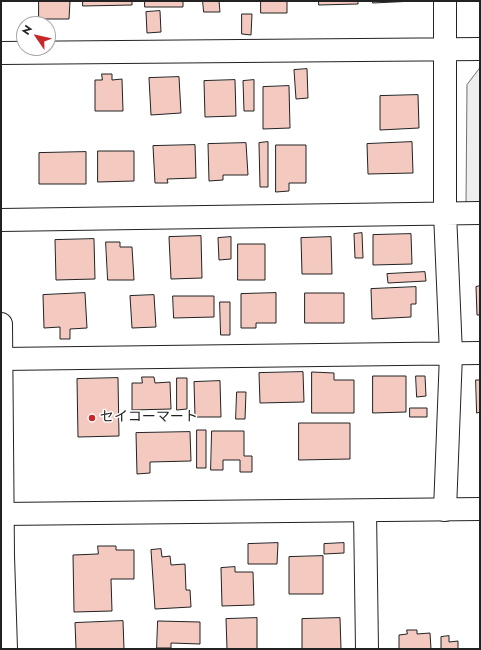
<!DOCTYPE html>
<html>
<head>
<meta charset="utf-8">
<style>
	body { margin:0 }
	#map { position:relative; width:481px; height:650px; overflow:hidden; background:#fff; font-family:Jost,sans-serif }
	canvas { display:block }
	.frame { position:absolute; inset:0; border:2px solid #222; pointer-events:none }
	.north { position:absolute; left:16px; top:16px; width:40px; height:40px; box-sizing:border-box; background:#fff; border:1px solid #a7a7a7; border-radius:50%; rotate:304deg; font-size:11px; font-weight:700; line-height:16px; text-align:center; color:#222 }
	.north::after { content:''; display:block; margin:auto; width:14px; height:18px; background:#c62828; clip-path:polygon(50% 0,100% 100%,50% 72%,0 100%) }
</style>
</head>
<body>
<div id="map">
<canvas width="481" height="650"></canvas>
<div class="frame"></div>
<div class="north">N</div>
</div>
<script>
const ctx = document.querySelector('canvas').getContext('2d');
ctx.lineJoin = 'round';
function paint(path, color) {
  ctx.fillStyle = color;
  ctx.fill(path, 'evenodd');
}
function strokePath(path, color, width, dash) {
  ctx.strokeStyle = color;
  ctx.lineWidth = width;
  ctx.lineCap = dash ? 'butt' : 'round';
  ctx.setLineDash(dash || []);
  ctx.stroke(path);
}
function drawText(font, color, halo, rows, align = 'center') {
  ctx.font = font + ' Jost,"Noto Sans JP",sans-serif';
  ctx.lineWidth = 3;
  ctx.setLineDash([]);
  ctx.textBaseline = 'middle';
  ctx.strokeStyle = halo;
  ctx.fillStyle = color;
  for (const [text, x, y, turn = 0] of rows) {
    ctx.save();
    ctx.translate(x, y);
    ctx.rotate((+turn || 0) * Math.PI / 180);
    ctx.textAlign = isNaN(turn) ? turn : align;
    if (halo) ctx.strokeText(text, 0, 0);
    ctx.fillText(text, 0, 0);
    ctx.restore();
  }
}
const green = new Path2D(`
	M 480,68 L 480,203 L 466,203 L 467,85 Z`);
paint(green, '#eee');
strokePath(green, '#6f6f6f', 1);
const building = new Path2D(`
	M 39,1 L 70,1 L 69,19 L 39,19 Z
	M 83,1 L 132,1 L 132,5 L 83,6 Z
	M 145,1 L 183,1 L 183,7 L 145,7 Z
	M 203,1 L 219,1 L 220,12 L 204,12 Z
	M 261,1 L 287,1 L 287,13 L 261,13 Z
	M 319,1 L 358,1 L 358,4 L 319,5 Z
	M 373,1 L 415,1 L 373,3 Z
	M 160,11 L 161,32 L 147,33 L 146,12 Z
	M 242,14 L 252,14 L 251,35 L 242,34 Z
	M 307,69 L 308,98 L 296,99 L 294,70 Z
	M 102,74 L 112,74 L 112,80 L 122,79 L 123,111 L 95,111 L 95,80 L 102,80 Z
	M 179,77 L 181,113 L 151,115 L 149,78 Z
	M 235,80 L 236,116 L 205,117 L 204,81 Z
	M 254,80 L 254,111 L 244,111 L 243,81 Z
	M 289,86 L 290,128 L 263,129 L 263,87 Z
	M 418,95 L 419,128 L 380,130 L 380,96 Z
	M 268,142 L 268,187 L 260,187 L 259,143 Z
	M 412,142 L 413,173 L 368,174 L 367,144 Z
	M 246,143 L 248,175 L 223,175 L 223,180 L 209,181 L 208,144 Z
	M 195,145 L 196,178 L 167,179 L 168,183 L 155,183 L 153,146 Z
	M 276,145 L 306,145 L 306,183 L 289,183 L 289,191 L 276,192 Z
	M 98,151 L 134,151 L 134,181 L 98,182 Z
	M 86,152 L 86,184 L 39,184 L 39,153 Z
	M 362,233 L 363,258 L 355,258 L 354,234 Z
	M 411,234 L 412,264 L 373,265 L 373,235 Z
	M 201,236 L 202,278 L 171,279 L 169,237 Z
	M 231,237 L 231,259 L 219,260 L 218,238 Z
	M 331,237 L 332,274 L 302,274 L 301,238 Z
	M 94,239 L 95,279 L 56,280 L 55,240 Z
	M 106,242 L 120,242 L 120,247 L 132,247 L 134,280 L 108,280 Z
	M 238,244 L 265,244 L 265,280 L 238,280 Z
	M 425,272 L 426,281 L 388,283 L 387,274 Z
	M 480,286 L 480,315 L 477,315 L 476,287 Z
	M 416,287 L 416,304 L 411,304 L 411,317 L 372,319 L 371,289 Z
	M 85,293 L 87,328 L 70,329 L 70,339 L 60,339 L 60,327 L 44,328 L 43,295 Z
	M 276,293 L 276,323 L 256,323 L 256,328 L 241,328 L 241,294 Z
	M 305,293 L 344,293 L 344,323 L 305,323 Z
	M 154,295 L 156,327 L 132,328 L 130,296 Z
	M 173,296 L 214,296 L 214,317 L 174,318 Z
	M 220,302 L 230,302 L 230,335 L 221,335 Z
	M 303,372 L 304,402 L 260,403 L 259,373 Z
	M 312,372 L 334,373 L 334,380 L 354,380 L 354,413 L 312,413 Z
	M 373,376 L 406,376 L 406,412 L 373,413 Z
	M 416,376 L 425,376 L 426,396 L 417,397 Z
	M 142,377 L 154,377 L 155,383 L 170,382 L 171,409 L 132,410 L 132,383 L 142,383 Z
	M 118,378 L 119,436 L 78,437 L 77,379 Z
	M 177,378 L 187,378 L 187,409 L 177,410 Z
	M 476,380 L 480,380 L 480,412 L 477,413 Z
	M 220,381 L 221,417 L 195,417 L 194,382 Z
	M 237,392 L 246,392 L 245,419 L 236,419 Z
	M 410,408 L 427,408 L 427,417 L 410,417 Z
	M 299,423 L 350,423 L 350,459 L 299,460 Z
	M 197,430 L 206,430 L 206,468 L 197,468 Z
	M 212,431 L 244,431 L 244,456 L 252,456 L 252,472 L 240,472 L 240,460 L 223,460 L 223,470 L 211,470 Z
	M 190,432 L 191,461 L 150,462 L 150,473 L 137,474 L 136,433 Z
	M 278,543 L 277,564 L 248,564 L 248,544 Z
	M 344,543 L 344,553 L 324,554 L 324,544 Z
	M 98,546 L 116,546 L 116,550 L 134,550 L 134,579 L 111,579 L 112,611 L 74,612 L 73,555 L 98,554 Z
	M 161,549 L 162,557 L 170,556 L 171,565 L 185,564 L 186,590 L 190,590 L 191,607 L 155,609 L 151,550 Z
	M 323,556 L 323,594 L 289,594 L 289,557 Z
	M 235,567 L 235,572 L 253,572 L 254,605 L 222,606 L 221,568 Z
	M 257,618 L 257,649 L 227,649 L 226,619 Z
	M 340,618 L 341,649 L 302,649 L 302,619 Z
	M 123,621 L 124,649 L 76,649 L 75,623 Z
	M 158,621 L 200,622 L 200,644 L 171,643 L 171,648 L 157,648 Z
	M 407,630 L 417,630 L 417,634 L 430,633 L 431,649 L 399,649 L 399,635 L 407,634 Z
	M 449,636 L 449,642 L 458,641 L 458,649 L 441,649 L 441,637 Z`);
paint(building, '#f3c9c0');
strokePath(building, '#222', 1);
const minor = new Path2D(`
	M 1,53 L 480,49
	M 1,220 L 480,213
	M 2,359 L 480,353
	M 445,510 L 451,354 L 445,213 L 445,1
	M 365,511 L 367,649`);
const tertiary = new Path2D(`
	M 1,514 L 480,509`);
const secondary = new Path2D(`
	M 1,324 L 3,556 L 6,649`);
strokePath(minor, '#222', 24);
strokePath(tertiary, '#222', 24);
strokePath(secondary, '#222', 24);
strokePath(minor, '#fff', 22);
strokePath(tertiary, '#fff', 22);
strokePath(secondary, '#fff', 22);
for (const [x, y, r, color] of [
	[92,418,4,"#c62828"]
]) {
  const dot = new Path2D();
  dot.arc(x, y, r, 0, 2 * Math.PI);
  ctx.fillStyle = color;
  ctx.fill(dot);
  strokePath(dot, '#fff', 1.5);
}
drawText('14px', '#222', '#fff', [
	["セイコーマート",100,418]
], 'left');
</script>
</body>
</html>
